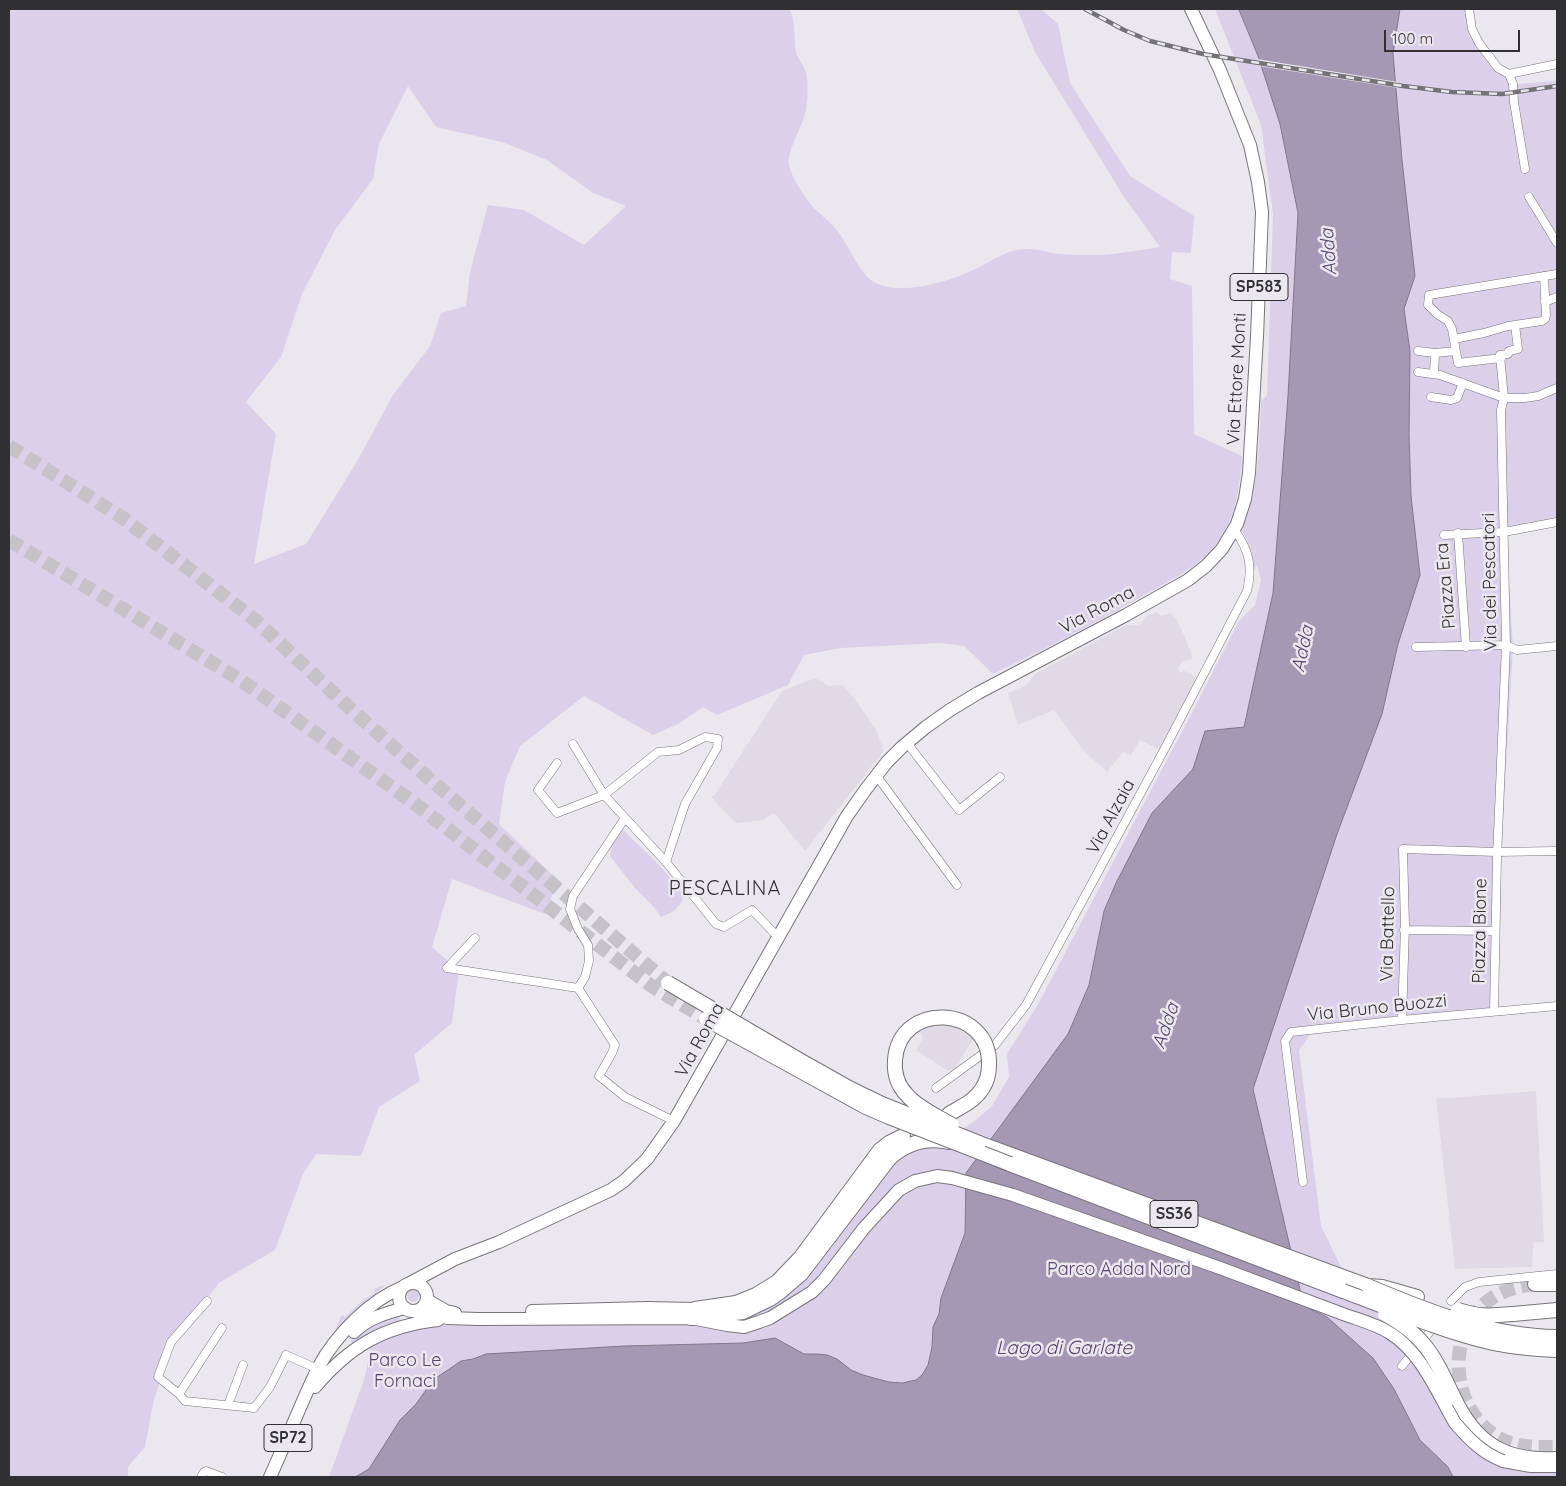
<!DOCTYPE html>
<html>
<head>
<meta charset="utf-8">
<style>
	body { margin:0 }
	#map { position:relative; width:1566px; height:1486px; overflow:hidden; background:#eae8ee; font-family:Quicksand,sans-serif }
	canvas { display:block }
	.frame { position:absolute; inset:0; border:10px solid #302f31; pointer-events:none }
	.scale { position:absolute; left:1384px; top:30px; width:136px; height:22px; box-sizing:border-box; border:2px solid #302f31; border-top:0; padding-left:6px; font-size:15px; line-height:18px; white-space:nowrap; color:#302f31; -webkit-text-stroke:4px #eae8ee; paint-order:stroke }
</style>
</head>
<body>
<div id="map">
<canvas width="1566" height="1486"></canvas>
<div class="frame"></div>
<div class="scale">100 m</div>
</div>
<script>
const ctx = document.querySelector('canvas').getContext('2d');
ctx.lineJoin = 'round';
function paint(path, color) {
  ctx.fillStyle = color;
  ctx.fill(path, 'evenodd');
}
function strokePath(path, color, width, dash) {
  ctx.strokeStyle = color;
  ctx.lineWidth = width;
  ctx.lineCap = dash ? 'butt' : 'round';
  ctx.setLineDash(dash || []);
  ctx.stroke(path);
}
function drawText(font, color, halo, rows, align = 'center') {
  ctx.font = font + ' Quicksand,sans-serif';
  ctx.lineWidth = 5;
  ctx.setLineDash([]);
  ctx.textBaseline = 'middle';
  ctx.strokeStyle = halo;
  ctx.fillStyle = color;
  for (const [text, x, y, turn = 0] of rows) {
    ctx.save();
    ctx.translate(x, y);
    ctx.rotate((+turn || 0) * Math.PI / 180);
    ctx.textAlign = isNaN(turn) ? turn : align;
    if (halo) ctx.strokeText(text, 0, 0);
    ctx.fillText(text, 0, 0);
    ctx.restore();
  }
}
paint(new Path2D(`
	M 1157,612 L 1161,616 L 1171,613 L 1177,621 L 1184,635 L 1193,659 L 1183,661 L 1178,668 L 1180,673 L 1183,670 L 1197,678 L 1162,751 L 1140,740 L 1131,755 L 1123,752 L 1107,772 L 1083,750 L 1054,710 L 1018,725 L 1008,693 L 1026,685 L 1035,674 L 1126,625 L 1139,626 L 1146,616 Z
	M 815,678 L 829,686 L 843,685 L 854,698 L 876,730 L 884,751 L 805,851 L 774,813 L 763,820 L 736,823 L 711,797 L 714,796 L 782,691 Z
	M 948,1012 L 963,1015 L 980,1027 L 954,1070 L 948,1071 L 916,1050 L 923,1038 L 916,1021 Z
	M 1536,1091 L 1544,1242 L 1533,1243 L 1532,1267 L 1455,1269 L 1436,1099 Z`), '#e0dae7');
paint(new Path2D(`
	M 9,9 L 789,9 C 797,23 793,38 796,53 C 798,59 803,64 805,70 C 809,80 808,103 805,114 C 801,129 787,151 789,165 C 791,177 807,201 816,210 C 822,216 829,221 835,228 C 849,244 856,268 871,280 C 894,298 949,282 973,270 C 991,262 1008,248 1029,249 C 1038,249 1049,253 1058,254 C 1068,255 1079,255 1089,255 C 1110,256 1138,250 1160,247 L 1124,197 L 1035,52 L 1017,9 L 1041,9 L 1058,24 L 1070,83 L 1130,176 L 1194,216 L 1191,253 L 1172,252 L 1170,279 L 1192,286 L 1194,434 L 1242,456 C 1240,486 1236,518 1217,543 C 1199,567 1171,580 1146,594 C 1096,623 1045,649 993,674 L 964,646 L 941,643 L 841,648 L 804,655 L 788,685 L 717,715 L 703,707 L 678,724 L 653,735 L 584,696 L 520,746 L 505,782 L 499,824 L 558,880 L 545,914 L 452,879 L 432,947 L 459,971 L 452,1023 L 414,1055 L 420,1081 L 379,1107 L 361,1156 L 316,1154 L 303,1174 L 275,1250 L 219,1283 L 175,1338 L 154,1399 L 145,1447 L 128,1467 L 128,1477 L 9,1477 ZM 408,86 L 436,127 L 502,142 L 547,160 L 593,193 L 626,206 L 584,245 L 524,210 L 488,205 L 470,272 L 466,306 L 441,313 L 430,346 L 393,395 L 356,463 L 306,544 L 254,564 L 276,434 L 246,402 L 281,357 L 302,294 L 335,230 L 373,179 L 379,144 Z
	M 1215,9 L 1471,9 L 1478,50 L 1518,84 L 1557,81 L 1557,522 L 1506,534 L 1513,647 L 1492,1010 L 1313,1031 L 1299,1050 L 1321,1226 L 1344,1273 L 1409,1322 L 1472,1423 L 1504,1450 L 1557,1465 L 1557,1477 L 329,1477 L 364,1380 L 371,1346 L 398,1331 L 457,1322 L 731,1312 L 801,1281 L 831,1249 L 870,1192 L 898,1160 L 915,1148 L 944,1142 L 976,1120 L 992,1106 L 1009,1077 L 1007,1054 L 1037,1006 L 1196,705 L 1239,621 L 1255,605 L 1261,580 L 1257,565 L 1253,572 C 1255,556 1250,545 1242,531 C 1259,490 1259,445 1261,401 L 1267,395 L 1273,214 L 1261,125 Z
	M 622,829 L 656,862 L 687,896 L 683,898 C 679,909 671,913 661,917 L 653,906 L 634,887 L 610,856 L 611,846 Z
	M 387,1284 L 365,1302 L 333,1335 L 341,1316 L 343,1315 L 345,1317 L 361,1302 L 375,1292 L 374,1289 Z
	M 410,1290 L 415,1290 L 419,1293 L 419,1297 L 416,1301 L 412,1302 L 408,1299 L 407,1294 Z
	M 399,1316 L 400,1324 L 354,1345 L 350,1341 C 366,1324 377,1322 399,1316 Z`), '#dbd0e9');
const water = new Path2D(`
	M 1239,9 L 1400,9 L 1393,53 L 1402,160 L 1415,276 L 1404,309 L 1410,351 L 1409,435 L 1411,496 L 1420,575 L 1398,644 L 1382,714 L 1337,834 L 1253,1089 L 1302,1298 L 1310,1309 L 1327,1317 L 1373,1358 L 1394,1389 L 1420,1440 L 1448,1467 L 1453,1477 L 355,1477 L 369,1469 L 400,1420 L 416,1404 L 433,1380 L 461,1361 L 473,1359 L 486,1354 L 624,1346 L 743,1343 L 775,1338 L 804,1354 L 817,1354 L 827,1355 L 837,1359 L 851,1370 L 863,1375 L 889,1382 L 902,1383 L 916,1380 L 922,1375 L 928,1365 L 932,1347 L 933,1327 L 939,1314 L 941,1298 L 965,1233 L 966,1173 L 1068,1034 L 1089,985 L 1104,911 L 1116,883 L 1152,813 L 1193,769 L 1205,731 L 1244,727 L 1273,593 L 1288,396 L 1298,213 L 1280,124 L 1258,56 Z`);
paint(water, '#a498b4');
strokePath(water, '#81788d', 1);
paint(new Path2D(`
	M 1257,59 L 1398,82 L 1398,88 L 1259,66 Z`), '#eae8ee');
strokePath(new Path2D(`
	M 9,446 L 123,518 L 255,620 L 354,712 L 432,781 L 668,983
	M 9,540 L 242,681 L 414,803 L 650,985 L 706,1019
	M 1535,1284 C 1521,1286 1507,1289 1495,1296 C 1442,1329 1448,1415 1505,1441 C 1522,1448 1539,1447 1557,1447`), '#c5c3c8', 14, [14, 7]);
const street = new Path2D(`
	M 1469,9 L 1472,29 L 1479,43 L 1498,68 L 1509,74 L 1513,84 L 1514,102 L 1525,169
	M 1509,74 L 1557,64
	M 1529,197 L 1557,243
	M 1545,302 L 1557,297
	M 1454,339 L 1484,333 L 1508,326 L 1542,321 L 1545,319 L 1546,315 L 1544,276
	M 1418,351 L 1435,353 L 1455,351
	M 1501,358 L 1458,363 L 1452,329 L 1448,321 L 1437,314 L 1428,305 L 1429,295 L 1557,274
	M 1418,372 L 1440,375 L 1504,398 L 1525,398 L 1538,396 L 1557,388
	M 1434,374 L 1435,353
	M 1431,397 L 1451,400 L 1457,398 L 1463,383
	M 1458,533 L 1466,647
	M 1444,535 L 1504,532 L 1557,522
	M 1416,647 L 1506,645 L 1517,650 L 1557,646
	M 907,743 L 959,810 L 1000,777
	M 557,763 L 538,790 L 557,813 L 604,795 L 573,744
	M 876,775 L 957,885
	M 666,862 L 685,804 L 717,748 L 718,739 L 705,737 L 679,750 L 658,752 L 604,795 L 666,862 L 716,924 L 724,927 L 752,910 L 778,937
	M 1404,930 L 1495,931
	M 475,938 L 447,968 L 578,988 L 615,1045 L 612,1053 L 599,1076 L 625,1097 L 674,1121
	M 578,988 L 585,977 L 589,961 L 588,945 L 578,929 L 570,909 L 573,896 L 625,818
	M 1494,1011 L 1497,858 L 1506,645 L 1501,410 L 1504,398 L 1500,355 L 1508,354 L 1509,351 L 1518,349 L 1515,325
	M 1402,1020 L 1405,926 L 1403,849 L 1497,852 L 1557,851
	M 936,1088 L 995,1045 L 1026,1005 L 1164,750 L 1247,591 C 1253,566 1249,550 1234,529
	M 1303,1182 L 1285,1041 L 1291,1032 L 1402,1020 L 1557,1006
	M 1451,1301 L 1465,1287 L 1479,1282 L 1557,1274
	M 222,1328 L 179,1394 L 185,1401 L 254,1408 L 270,1387 L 286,1355 L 318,1369
	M 1402,1366 L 1429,1333
	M 179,1394 L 158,1377 L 171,1342 L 207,1301
	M 228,1405 L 243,1365
	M 201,1477 L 204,1472 L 206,1471 L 222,1477`);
const primary = new Path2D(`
	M399 1297a14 14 0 1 1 28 0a14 14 0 1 1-28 0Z
	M 410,1283 L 455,1259 L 499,1242 L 611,1190 L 624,1181 L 647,1159 L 674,1121 L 847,816 L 866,789 L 887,762 L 902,747 L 926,727 L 950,710 L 978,693 L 1126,615 L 1188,580 L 1206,566 L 1222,549 L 1237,524 L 1245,499 L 1249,473 L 1257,337 L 1262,212 L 1258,182 L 1250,145 L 1220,70 L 1191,9
	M 427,1300 L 446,1311 L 455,1313
	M 413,1311 L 448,1318 L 478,1319 L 691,1318 L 727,1325 L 744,1327 L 759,1322 L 770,1318 L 812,1292 L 824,1280 L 864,1228 L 899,1190 L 915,1181 L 937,1176 L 952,1178 L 1013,1195 L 1220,1268 L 1343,1314
	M 532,1311 L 647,1308 L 695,1309
	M 354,1332 C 368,1318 386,1313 405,1308
	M 315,1387 C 350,1346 384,1326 438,1320
	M 1503,1461 L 1531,1466 L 1557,1466
	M 270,1477 C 286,1442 301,1403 318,1368 C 335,1336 370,1300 403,1287`);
const highway = new Path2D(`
	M 949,1114 L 961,1107
	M 979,1143 L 1368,1286 L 1382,1287 L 1417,1297
	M 999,1160 L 1343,1291
	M 1535,1284 L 1557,1284
	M 695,1309 L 736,1303 L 756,1295 L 777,1282 L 801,1257 L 880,1150 L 889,1143 L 903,1136
	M 1513,1314 L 1557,1310
	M 691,1318 L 743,1312 L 770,1299 L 780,1292 L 801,1274 L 889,1159 C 906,1143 926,1137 949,1142
	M 1454,1398 C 1476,1444 1505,1462 1557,1459`);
strokePath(street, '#77757a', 9);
strokePath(primary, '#77757a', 14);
strokePath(highway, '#77757a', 16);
strokePath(street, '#fff', 8);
strokePath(primary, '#fff', 12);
strokePath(highway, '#fff', 14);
const rail = new Path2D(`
	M 1085,9 L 1124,30 L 1150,41 L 1203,54 L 1403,86 L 1452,92 L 1502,94 L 1557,86`);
strokePath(rail, '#737275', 4.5);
strokePath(rail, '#eae8ee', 2.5, [8]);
const primaryBridge = new Path2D(`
	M 1343,1314 C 1359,1320 1376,1324 1390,1333 C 1421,1352 1437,1392 1455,1423 C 1469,1439 1482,1453 1503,1461`);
const highwayBridge = new Path2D(`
	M 668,983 L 801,1061 L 851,1089 L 882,1104 L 979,1143
	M 706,1019 L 866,1107 L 889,1117 L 1010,1164
	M 952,1125 C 937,1116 918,1108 907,1095 C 898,1086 894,1073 895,1060 C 899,1000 991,1005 989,1065 C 989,1084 978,1098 961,1107
	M 1368,1286 C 1429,1312 1491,1336 1557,1337
	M 1343,1291 C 1390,1308 1436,1329 1485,1341 C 1508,1347 1533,1349 1557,1350
	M 1458,1310 C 1480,1317 1490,1316 1513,1314
	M 1385,1314 C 1426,1336 1435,1358 1454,1398`);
strokePath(primaryBridge, '#77757a', 14, []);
strokePath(highwayBridge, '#77757a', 16, []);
strokePath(primaryBridge, '#fff', 12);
strokePath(highwayBridge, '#fff', 14);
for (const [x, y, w] of [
	[1259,287,58],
	[1174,1214,48],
	[288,1438,48]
]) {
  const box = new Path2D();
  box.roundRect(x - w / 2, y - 13.5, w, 27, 4);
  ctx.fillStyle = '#eae8ee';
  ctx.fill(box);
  strokePath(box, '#302f31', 1);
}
drawText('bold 16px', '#302f31', null, [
	["SP583",1259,287],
	["SS36",1174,1214],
	["SP72",288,1438]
]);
drawText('18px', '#302f31', '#eae8ee', [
	["Via Ettore Monti",1237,379,-87],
	["Via dei Pescatori",1490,582,-91],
	["Piazza Era",1446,586,-95],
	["Via Roma",1097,610,-28],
	["Via Alzaia",1111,817,-62],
	["Piazza Bione",1480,931,-89],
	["Via Battello",1388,934,-89],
	["Via Bruno Buozzi",1377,1008,-6],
	["Via Roma",700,1040,-61]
]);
drawText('18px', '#57436e', '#eae8ee', [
	["Parco Adda Nord",1119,1270],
	["Parco Le",405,1361],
	["Fornaci",405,1382]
]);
drawText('italic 19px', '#58446e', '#eae8ee', [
	["Adda",1329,252,-94],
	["Adda",1303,649,-78],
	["Adda",1166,1026,-71],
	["Lago di Garlate",1064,1348]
]);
ctx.letterSpacing = '1px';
drawText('20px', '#302f31', '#eae8ee', [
	["PESCALINA",725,889]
]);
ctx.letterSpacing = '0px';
</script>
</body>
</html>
